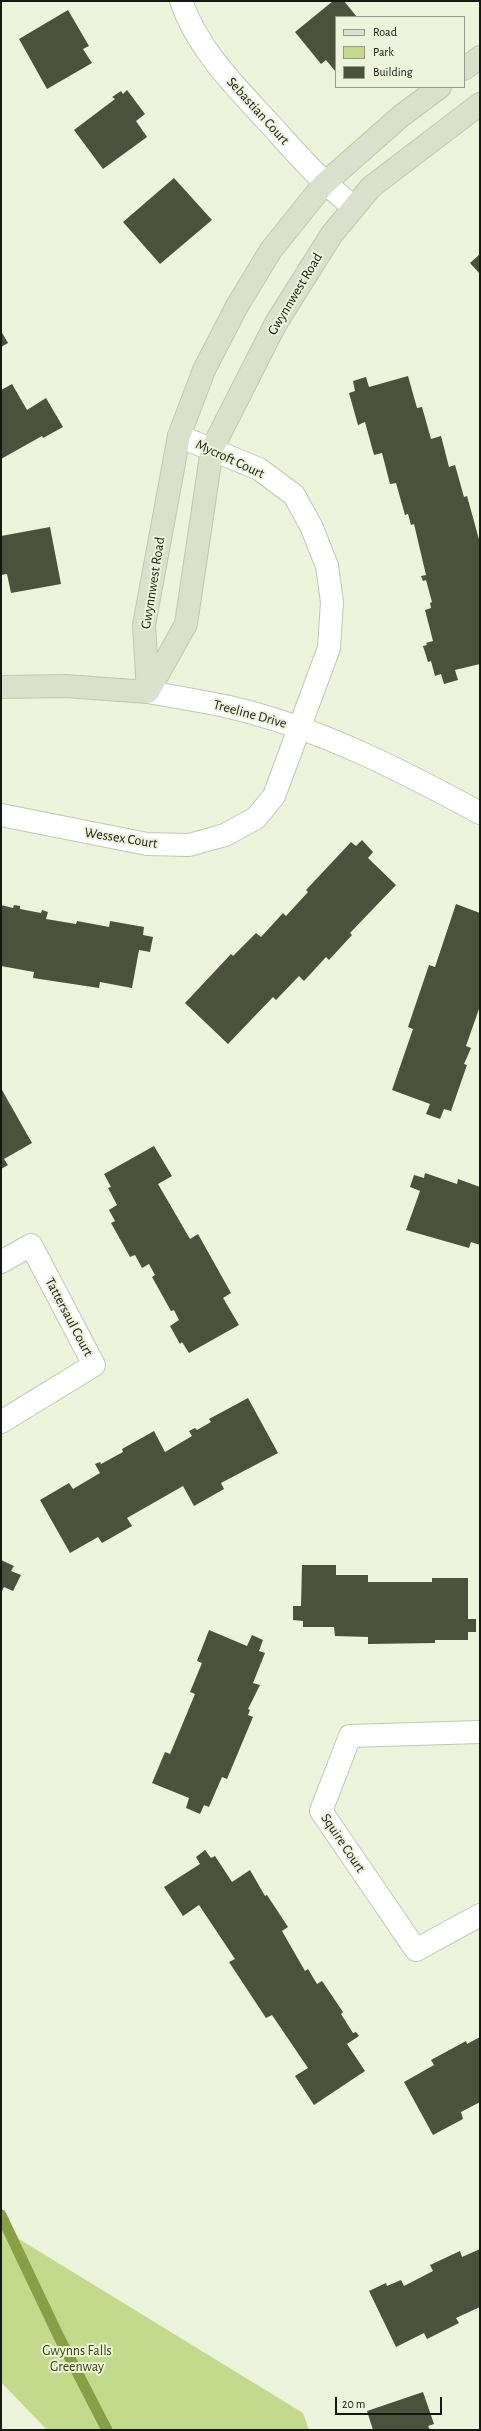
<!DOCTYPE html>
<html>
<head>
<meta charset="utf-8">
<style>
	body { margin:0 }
	#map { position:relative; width:481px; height:2431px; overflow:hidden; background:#ecf4dc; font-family:"Alegreya Sans",sans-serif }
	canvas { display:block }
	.frame { position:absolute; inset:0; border:2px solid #161911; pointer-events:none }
	.legend { position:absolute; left:335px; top:16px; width:130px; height:72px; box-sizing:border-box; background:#ecf4dc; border:1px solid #969c8b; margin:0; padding:5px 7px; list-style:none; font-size:12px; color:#161911 }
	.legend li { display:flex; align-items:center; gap:8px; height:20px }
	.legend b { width:20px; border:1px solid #969c8b }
	.scale { position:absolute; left:335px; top:2397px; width:107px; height:18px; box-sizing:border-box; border:2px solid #161911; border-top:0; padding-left:5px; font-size:12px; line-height:14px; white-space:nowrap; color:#161911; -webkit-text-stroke:3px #ecf4dc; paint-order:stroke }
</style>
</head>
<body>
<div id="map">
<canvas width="481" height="2431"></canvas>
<div class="frame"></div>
<ul class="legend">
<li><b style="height:5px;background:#dae0cb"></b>Road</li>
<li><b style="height:11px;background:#c3da8d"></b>Park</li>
<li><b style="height:11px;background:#4a513d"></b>Building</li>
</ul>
<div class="scale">20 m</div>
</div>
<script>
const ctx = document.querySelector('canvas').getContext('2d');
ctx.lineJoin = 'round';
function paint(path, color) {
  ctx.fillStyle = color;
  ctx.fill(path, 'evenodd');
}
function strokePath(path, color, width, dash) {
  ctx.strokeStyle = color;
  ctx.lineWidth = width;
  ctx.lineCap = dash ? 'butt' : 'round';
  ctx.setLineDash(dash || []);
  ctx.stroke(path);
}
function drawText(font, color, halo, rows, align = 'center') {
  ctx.font = font + ' "Alegreya Sans",sans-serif';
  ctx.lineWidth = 4;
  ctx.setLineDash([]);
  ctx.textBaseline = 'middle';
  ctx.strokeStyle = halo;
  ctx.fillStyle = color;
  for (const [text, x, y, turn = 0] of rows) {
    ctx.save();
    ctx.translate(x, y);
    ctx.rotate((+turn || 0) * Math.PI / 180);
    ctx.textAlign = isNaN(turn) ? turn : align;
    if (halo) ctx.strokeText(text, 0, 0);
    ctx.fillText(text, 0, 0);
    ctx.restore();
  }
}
paint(new Path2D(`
	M 1,2228 L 303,2413 L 309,2430 L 47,2430 L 1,2382 Z`), '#c3da8d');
strokePath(new Path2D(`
	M 1,2215 L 59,2337 L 107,2430`), '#87a046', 11);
paint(new Path2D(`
	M 333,1 L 344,1 L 357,17 L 336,17 L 336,72 L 326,60 L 321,64 L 295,32 Z
	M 68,10 L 89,46 L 83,49 L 92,63 L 47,89 L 19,39 Z
	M 127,90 L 145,114 L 136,121 L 147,137 L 103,169 L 74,130 L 115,99 L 112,97 L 121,91 L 123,94 Z
	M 174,178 L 212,220 L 160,264 L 123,222 Z
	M 480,254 L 480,274 L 470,263 Z
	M 1,331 L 8,343 L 1,347 Z
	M 408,376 L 417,408 L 422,407 L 431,439 L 441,436 L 449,467 L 455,465 L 464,497 L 467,496 L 480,543 L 480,664 L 455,670 L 458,680 L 444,684 L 441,674 L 435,676 L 431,661 L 428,662 L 423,646 L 427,645 L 426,643 L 433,641 L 425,610 L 431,608 L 430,603 L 432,602 L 426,580 L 423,581 L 421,576 L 426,575 L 414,524 L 411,525 L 408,514 L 405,515 L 396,483 L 390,484 L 382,453 L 374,455 L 365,422 L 358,425 L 349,393 L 355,391 L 353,381 L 366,377 L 369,387 Z
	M 12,384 L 27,410 L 46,398 L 63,427 L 43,438 L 42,436 L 1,459 L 1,390 Z
	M 50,527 L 61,584 L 11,593 L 7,574 L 1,575 L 1,536 Z
	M 362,840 L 373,852 L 368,858 L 396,885 L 350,933 L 352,935 L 329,960 L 326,957 L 304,981 L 299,976 L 276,1000 L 273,997 L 228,1044 L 185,1003 L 231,954 L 233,956 L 256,933 L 261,937 L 283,913 L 286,916 L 308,892 L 306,890 L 351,842 L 356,846 Z
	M 456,904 L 480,913 L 480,1006 L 466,1046 L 471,1048 L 464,1064 L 467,1065 L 451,1111 L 444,1109 L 440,1119 L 426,1114 L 430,1104 L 392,1090 L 413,1029 L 408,1027 L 429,965 L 435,967 Z
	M 1,905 L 13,908 L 14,905 L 20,906 L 20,909 L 41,913 L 42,910 L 48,912 L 46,919 L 76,924 L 77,921 L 109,927 L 110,921 L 144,927 L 143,935 L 153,937 L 150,952 L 139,950 L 132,988 L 100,982 L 99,988 L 33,978 L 34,972 L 1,966 Z
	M 2,1090 L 32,1143 L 4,1159 L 8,1165 L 1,1169 Z
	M 154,1146 L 172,1176 L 158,1184 L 190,1239 L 198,1234 L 231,1293 L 223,1298 L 239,1325 L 189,1353 L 182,1342 L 180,1344 L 170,1326 L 179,1320 L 174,1310 L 171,1311 L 152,1277 L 155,1275 L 149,1264 L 142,1268 L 135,1255 L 130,1257 L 111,1223 L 115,1221 L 109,1210 L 117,1205 L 108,1188 L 111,1187 L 104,1174 Z
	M 425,1173 L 457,1184 L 458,1179 L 480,1187 L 480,1245 L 471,1242 L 469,1248 L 406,1230 L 420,1191 L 410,1187 L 414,1175 L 424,1178 Z
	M 248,1398 L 278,1453 L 221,1483 L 224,1489 L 194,1506 L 183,1486 L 127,1518 L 132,1526 L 102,1543 L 98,1537 L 70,1553 L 40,1500 L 69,1483 L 73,1489 L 100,1473 L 95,1464 L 100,1462 L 101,1464 L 123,1452 L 122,1449 L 154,1431 L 165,1452 L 192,1436 L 189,1431 L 195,1428 L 197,1430 L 211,1422 L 209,1419 Z
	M 1,1560 L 14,1566 L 11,1571 L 21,1575 L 13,1591 L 4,1587 L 1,1593 Z
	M 302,1565 L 336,1565 L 336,1575 L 368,1575 L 368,1582 L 432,1582 L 432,1578 L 468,1578 L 468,1619 L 476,1619 L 476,1632 L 468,1632 L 468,1640 L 435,1640 L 435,1643 L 368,1644 L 368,1637 L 335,1636 L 334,1627 L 303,1627 L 303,1621 L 293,1620 L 293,1606 L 301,1606 Z
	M 209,1630 L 247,1646 L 252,1635 L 263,1640 L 259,1651 L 265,1653 L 253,1683 L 260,1685 L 248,1709 L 250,1710 L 248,1715 L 253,1717 L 227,1779 L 222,1777 L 209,1807 L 204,1805 L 200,1814 L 186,1808 L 189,1798 L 152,1783 L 165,1752 L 170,1754 L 195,1694 L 190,1692 L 202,1663 L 197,1661 Z
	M 205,1850 L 211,1858 L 215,1856 L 232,1882 L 250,1870 L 265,1896 L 267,1895 L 288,1927 L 282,1931 L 305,1971 L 308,1969 L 317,1984 L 322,1981 L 343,2012 L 341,2014 L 353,2033 L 356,2032 L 359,2036 L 347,2044 L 365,2071 L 314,2105 L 295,2076 L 308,2068 L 272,2015 L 266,2018 L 229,1962 L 235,1959 L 199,1905 L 183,1916 L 164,1887 L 200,1864 L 196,1857 Z
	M 480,2037 L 480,2102 L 461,2112 L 463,2119 L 433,2135 L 404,2082 L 434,2065 L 431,2060 L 466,2041 L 467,2044 Z
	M 480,2249 L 480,2307 L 456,2318 L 459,2323 L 427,2339 L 424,2333 L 396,2347 L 369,2291 L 386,2283 L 387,2286 L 401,2280 L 404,2286 L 433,2271 L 430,2265 L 460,2251 L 462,2257 Z
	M 423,2392 L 434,2424 L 428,2426 L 430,2430 L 373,2430 L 367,2411 Z`), '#4a513d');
const street = new Path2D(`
	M 181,1 C 198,50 236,87 270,124 C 297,154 321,182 354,207
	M 148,692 C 175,697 202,701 229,707 C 317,727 401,770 480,813
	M 1,815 L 147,844 L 189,845 L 225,835 L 256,818 L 274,796 L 329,648 L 332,602 L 327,566 L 312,528 L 294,495 L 259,469 L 179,436
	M 1,1262 L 31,1245 L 94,1365 L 1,1422
	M 480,1732 L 350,1736 L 321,1811 L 416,1950 L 480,1915`);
const secondary = new Path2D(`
	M 464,69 L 480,57
	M 1,687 L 65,686 L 148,692
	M 148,692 L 144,625 L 179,436 L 204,370 L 237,306 L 271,250 L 324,184 L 401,116 L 440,87
	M 148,692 L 186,624 L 212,449 L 276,323 L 332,234 L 371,187 L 480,104`);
strokePath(street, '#c0c8b1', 24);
strokePath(secondary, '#c0c8b1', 24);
strokePath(street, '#fff', 22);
strokePath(secondary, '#dae0cb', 22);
drawText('14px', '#161911', '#ecf4dc', [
	["Sebastian Court",258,111,48],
	["Gwynnwest Road",295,294,-59],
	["Mycroft Court",230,459,25],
	["Gwynnwest Road",153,583,-81],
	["Treeline Drive",250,714,15],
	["Wessex Court",121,838,9],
	["Tattersaul Court",69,1317,62],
	["Squire Court",343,1843,56]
]);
drawText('14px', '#364500', '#ecf4dc', [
	["Gwynns Falls",77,2351],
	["Greenway",77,2367]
]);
</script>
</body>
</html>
